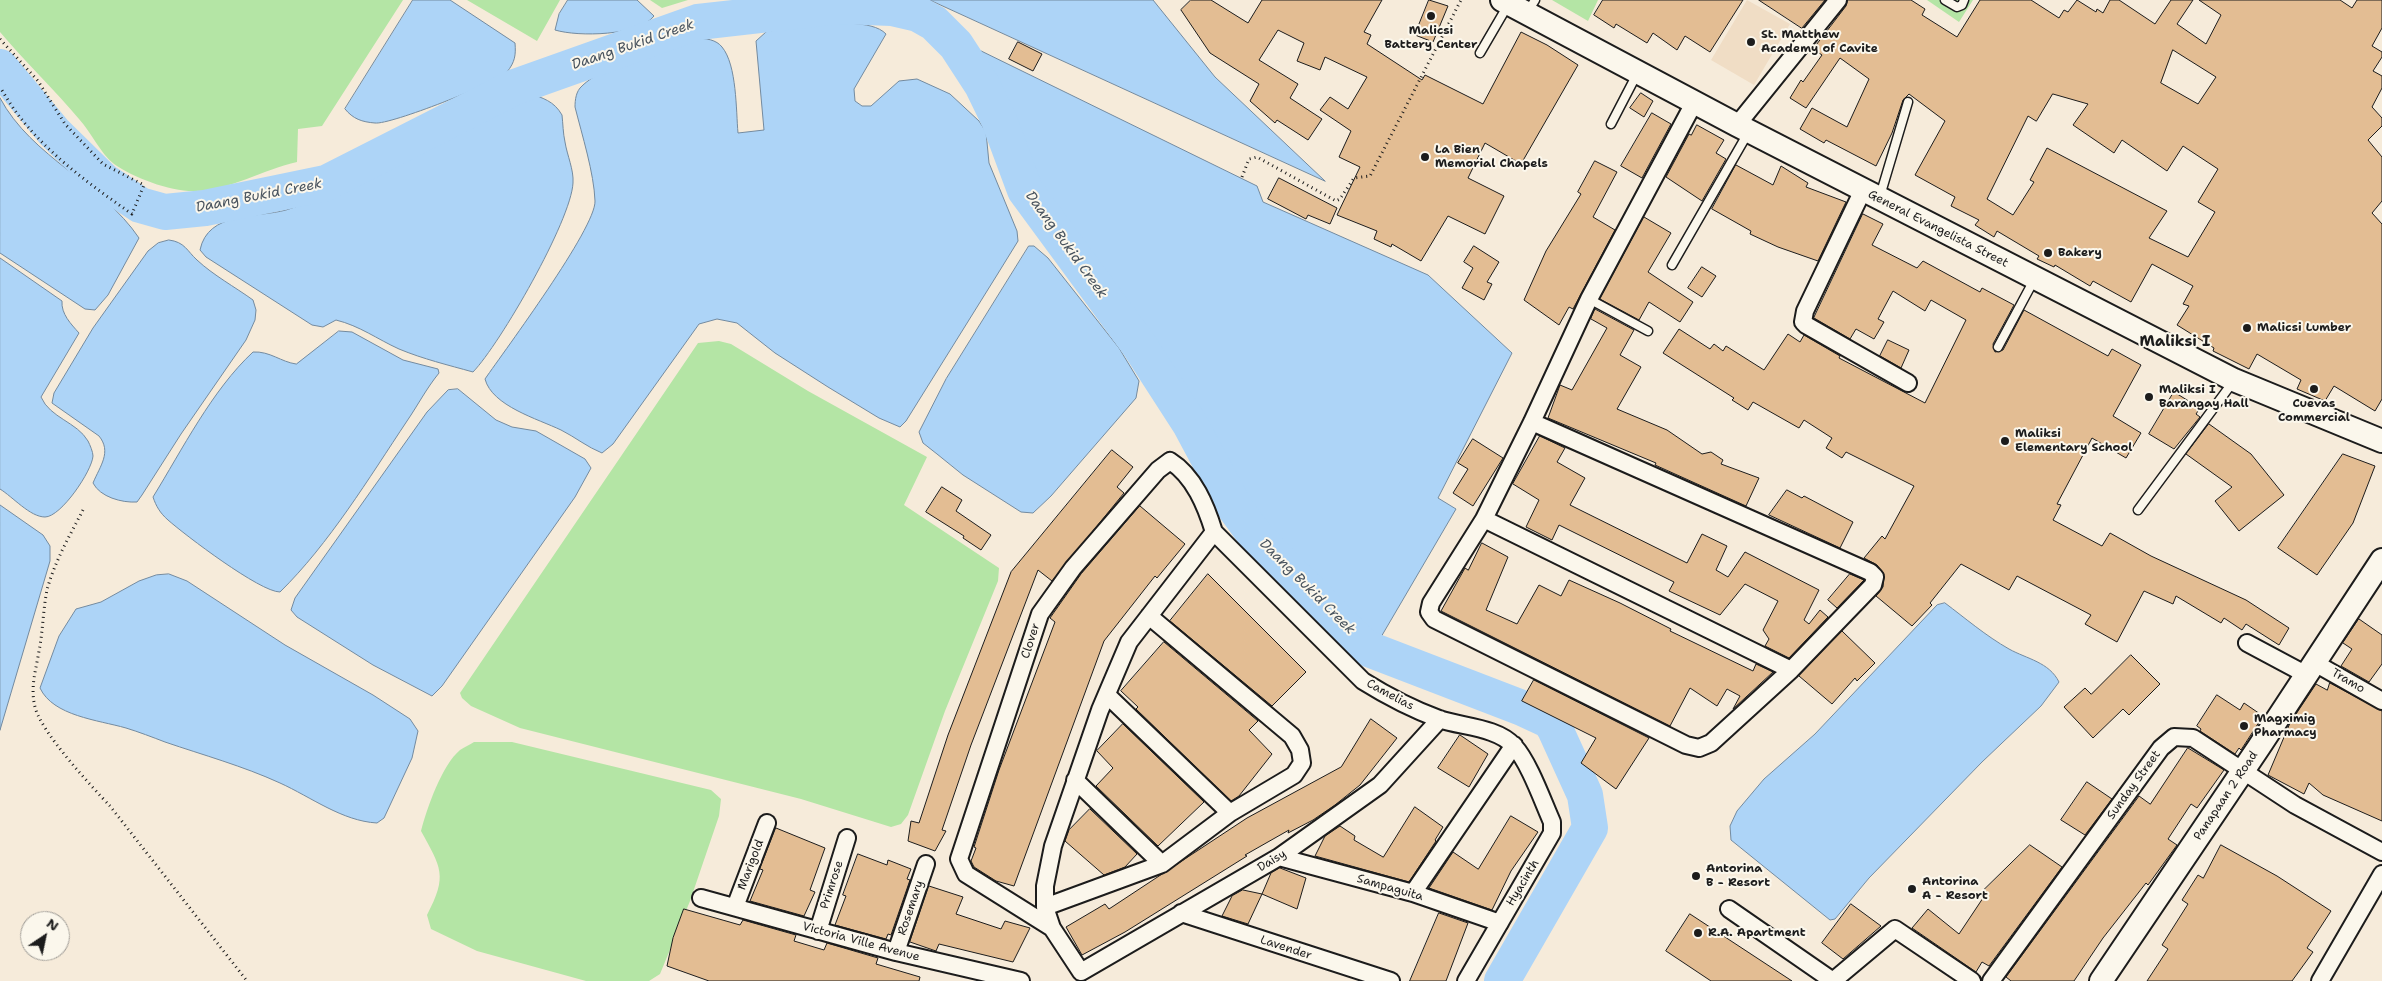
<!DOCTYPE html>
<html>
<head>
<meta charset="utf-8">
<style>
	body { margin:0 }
	#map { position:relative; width:2382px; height:981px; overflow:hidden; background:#f6ebda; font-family:"Shantell Sans",sans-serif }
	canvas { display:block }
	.north { position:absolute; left:20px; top:911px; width:50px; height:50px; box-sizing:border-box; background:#fbf7ec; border:1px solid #a29f99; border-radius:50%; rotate:34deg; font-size:14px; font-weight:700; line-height:20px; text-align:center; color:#1c1c1c }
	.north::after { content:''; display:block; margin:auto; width:18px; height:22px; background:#1c1c1c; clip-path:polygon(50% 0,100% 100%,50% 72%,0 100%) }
</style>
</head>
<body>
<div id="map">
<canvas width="2382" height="981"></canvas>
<div class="north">N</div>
</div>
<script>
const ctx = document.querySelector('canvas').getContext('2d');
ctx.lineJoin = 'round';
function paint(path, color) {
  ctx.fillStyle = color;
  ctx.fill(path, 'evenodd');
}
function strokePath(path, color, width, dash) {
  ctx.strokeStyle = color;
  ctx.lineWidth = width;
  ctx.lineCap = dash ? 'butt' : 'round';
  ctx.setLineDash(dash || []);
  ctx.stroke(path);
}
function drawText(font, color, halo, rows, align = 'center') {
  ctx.font = font + ' "Shantell Sans",sans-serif';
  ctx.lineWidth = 4;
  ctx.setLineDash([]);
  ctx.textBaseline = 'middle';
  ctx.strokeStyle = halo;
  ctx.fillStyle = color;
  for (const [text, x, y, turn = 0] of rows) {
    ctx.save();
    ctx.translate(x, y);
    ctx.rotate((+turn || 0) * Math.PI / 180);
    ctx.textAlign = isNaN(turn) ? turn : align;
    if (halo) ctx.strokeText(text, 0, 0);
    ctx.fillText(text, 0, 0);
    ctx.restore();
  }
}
paint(new Path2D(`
	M 1747,0 L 1790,24 L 1754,85 L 1711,60 Z`), '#f0ddc5');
paint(new Path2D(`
	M 0,0 L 403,0 L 322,126 L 298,129 L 297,162 C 265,169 227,191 196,191 C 171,192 134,178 114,164 C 100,153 91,132 79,119 C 54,89 25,62 0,32 Z
	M 467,0 L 560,0 L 537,41 Z
	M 650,0 L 688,0 L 662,8 Z
	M 1552,0 L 1598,0 L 1588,21 Z
	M 1927,0 L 1973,0 L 1959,22 Z
	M 719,341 L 731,344 L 808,391 L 927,457 L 904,505 L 999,568 L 998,581 L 945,711 L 908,815 L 901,824 L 891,827 L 801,799 L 520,728 L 471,706 L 462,698 L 460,693 L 698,343 Z
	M 474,742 L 512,742 L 711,790 L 721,799 L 719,816 L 690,901 L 660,974 L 649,981 L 586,981 L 477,951 L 431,929 L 427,915 C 448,875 441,868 421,831 C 427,808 442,765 460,750 C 464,747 470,745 474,742 Z`), '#b4e5a5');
const water = new Path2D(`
	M 413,0 L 450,0 L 515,43 C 516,55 515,62 507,72 C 497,83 390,125 375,123 C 362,122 353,119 345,109 Z
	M 568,0 L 637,0 L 654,16 C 639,36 578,37 555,30 L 559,14 Z
	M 930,0 L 1153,0 L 1215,77 L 1325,181 Z
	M 809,23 C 830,24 872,19 886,34 L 854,89 L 855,101 L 862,106 L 871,106 L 899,81 L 917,79 L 950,94 L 979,121 L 986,132 L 989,163 L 1017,231 L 1018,241 L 997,275 L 906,421 L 900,427 L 879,418 L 828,387 L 775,353 L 737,323 L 717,319 L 699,324 L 613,444 L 602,453 C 587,447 575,437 561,430 C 538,419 492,406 485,379 C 505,350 596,228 595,201 C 594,173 582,135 575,107 C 575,100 576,91 582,86 C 602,66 700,19 722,47 C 737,65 736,111 738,133 L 764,130 L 756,41 L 766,32 Z
	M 926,24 L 1257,186 L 1263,202 L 1428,275 L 1512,353 L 1438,498 L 1456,509 L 1374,649 L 1239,507 L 1183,388 Z
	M 528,93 C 543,98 554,101 562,115 C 563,124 563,133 565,142 C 567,155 574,170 573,183 C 571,221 500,344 473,372 C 448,365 423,359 399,349 C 377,339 360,326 336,320 L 323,327 L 312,325 L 206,257 L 200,250 C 208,211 257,218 286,210 C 300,206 314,199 328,193 C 398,165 462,127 528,93 Z
	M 0,98 C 32,158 102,183 139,238 L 108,295 L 95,310 L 85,309 L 0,253 Z
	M 169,240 C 185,242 187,251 197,260 C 213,275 235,287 253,300 L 256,310 L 255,320 L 246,340 L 181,434 L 142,495 L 137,502 C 122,503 100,497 93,483 C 100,466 112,452 99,436 L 52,403 L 54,393 L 93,328 L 148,251 L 158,243 Z
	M 1029,246 L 1034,246 L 1048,258 L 1119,348 L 1139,381 L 1136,398 L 1051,496 L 1033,513 L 1021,512 L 963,475 L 937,454 L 923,443 L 919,432 L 946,379 Z
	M 0,258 L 62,301 C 61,314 71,324 79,333 L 41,397 C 50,418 77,422 88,441 C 90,445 93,452 93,456 C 92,471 61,517 45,517 C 30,517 13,497 0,489 Z
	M 339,331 L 352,332 L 403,360 L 438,369 L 439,373 C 426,389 418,405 407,421 C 369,478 329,544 280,592 C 260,592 185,535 168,520 C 160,513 156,506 153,497 C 182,450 212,390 253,352 C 270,351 281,362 296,364 Z
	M 458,389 L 496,420 L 512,427 L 536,431 L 585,459 L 591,468 L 575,497 L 442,686 L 432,696 L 373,665 L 297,617 L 291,610 L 295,598 L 427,412 L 448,390 Z
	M 0,505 L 43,535 L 50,546 L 50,561 L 0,730 Z
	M 169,574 L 187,581 L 285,645 L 373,695 L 410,719 L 418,731 L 412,758 L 384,818 L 377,823 C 342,821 311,797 280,783 C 243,766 203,755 165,742 C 152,737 139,732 126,728 C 98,720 53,716 40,688 L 59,636 L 76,609 L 101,602 L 139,581 L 156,575 Z
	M 1945,603 C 1965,618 1986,636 2009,649 C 2027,659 2049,662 2059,682 L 2041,706 L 1982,762 L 1869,878 L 1835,919 L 1830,920 L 1731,840 L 1730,826 L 1737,811 L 1764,779 L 1815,734 L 1937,605 Z`);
paint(water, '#add4f7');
strokePath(water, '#738a9f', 1);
strokePath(new Path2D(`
	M 0,67 L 54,132 L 104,181 L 140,205 L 165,212 L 205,208 L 326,183 L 515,87 L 698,22 L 839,6 L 892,8 L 918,14 L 934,23 L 956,45 L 982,85 L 999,120 L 1025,190 L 1139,345 L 1190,424 L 1235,508 L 1257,538 L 1360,643 L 1371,650 L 1522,708 L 1550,721 L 1555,729 L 1585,795 L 1590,828 L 1502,981`), '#add4f7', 36);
const building = new Path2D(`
	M 1191,0 L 1211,0 L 1248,23 L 1262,0 L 1382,0 L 1364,32 L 1371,35 L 1367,44 L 1422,80 L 1425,75 L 1483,104 L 1521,32 L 1547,45 L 1578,65 L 1521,164 L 1485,143 L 1468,178 L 1504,196 L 1485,234 L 1448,216 L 1421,261 L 1392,244 L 1391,247 L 1374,239 L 1377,231 L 1337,215 L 1360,167 L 1339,157 L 1351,131 L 1320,110 L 1330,97 L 1348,109 L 1367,77 L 1325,57 L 1320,70 L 1297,61 L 1304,43 L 1278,30 L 1259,60 L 1298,84 L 1290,98 L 1322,119 L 1308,140 L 1277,120 L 1275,123 L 1250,101 L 1259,84 L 1210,53 L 1181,10 Z
	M 1429,0 L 1448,6 L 1433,42 L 1415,35 Z
	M 1603,0 L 1743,0 L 1710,52 L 1685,36 L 1677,50 L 1653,33 L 1647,43 L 1616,24 L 1614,28 L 1594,15 Z
	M 1759,0 L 1825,0 L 1802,28 Z
	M 1848,0 L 1911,0 L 1925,9 L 1922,15 L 1957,37 L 1980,0 L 2031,0 L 2059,18 L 2064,10 L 2068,12 L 2077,0 L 2096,12 L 2097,9 L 2103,13 L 2110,0 L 2119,0 L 2155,24 L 2171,0 L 2193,0 L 2177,24 L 2206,44 L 2221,15 L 2199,0 L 2340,0 L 2352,8 L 2357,0 L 2382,0 L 2382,28 L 2372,46 L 2382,52 L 2382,57 L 2373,71 L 2382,76 L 2382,88 L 2372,107 L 2382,118 L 2382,126 L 2368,140 L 2382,157 L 2382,201 L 2372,213 L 2382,224 L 2382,399 L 2375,411 L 2334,386 L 2325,401 L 2297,389 L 2301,380 L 2257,354 L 2249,369 L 2213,351 L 2214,348 L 2177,325 L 2189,306 L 2183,304 L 2193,286 L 2152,264 L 2131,302 L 2093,281 L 2090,286 L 2055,265 L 2054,267 L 2037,259 L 2039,256 L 1997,231 L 1994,237 L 1975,225 L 1979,220 L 1951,206 L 1955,197 L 1915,175 L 1945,121 L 1909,94 L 1903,100 L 1892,133 L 1876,166 L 1826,140 L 1824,143 L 1800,129 L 1812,108 L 1847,127 L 1869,79 L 1840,58 L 1806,108 L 1790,98 L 1801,80 L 1803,82 L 1822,55 L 1813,49 L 1846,6 ZM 2173,50 L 2216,77 L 2198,104 L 2161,83 ZM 2053,94 L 2088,104 L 2073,125 L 2114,153 L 2122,140 L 2167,171 L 2183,146 L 2218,169 L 2198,202 L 2215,212 L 2188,257 L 2149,238 L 2167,211 L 2047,148 L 2030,180 L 2034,182 L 2013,215 L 1987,199 L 2028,116 L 2036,121 Z
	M 1018,42 L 1042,54 L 1033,71 L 1009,59 Z
	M 1641,93 L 1653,101 L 1644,117 L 1630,108 Z
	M 1652,113 L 1671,124 L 1642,178 L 1621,166 Z
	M 1697,125 L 1724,140 L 1716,153 L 1726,159 L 1702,201 L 1666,177 L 1689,134 L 1691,135 Z
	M 1595,161 L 1617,172 L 1593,217 L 1615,230 L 1573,309 L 1569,307 L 1559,325 L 1524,300 L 1546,251 L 1581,194 L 1578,192 Z
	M 1736,165 L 1773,185 L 1781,166 L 1808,183 L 1806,187 L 1846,202 L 1818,261 L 1778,247 L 1750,234 L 1751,231 L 1712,209 Z
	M 1279,178 L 1337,208 L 1330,224 L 1308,215 L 1306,219 L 1268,199 Z
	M 1863,214 L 1883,224 L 1872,245 L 1917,268 L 1923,261 L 1980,292 L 1982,288 L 2014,305 L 1993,344 L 1995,352 L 2003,350 L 2024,310 L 2108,356 L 2112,349 L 2141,365 L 2113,416 L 2141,433 L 2126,458 L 2092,438 L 2057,504 L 2061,505 L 2053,520 L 2102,546 L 2110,533 L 2151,556 L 2246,600 L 2289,628 L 2279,645 L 2246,624 L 2242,630 L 2224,618 L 2221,623 L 2176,596 L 2173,604 L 2144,591 L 2117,642 L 2085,624 L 2091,615 L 2017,576 L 2009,590 L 1961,564 L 1930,603 L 1932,605 L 1912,626 L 1876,596 L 1883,587 L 1884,574 L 1877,565 L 1864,558 L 1882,536 L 1885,539 L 1914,486 L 1846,452 L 1842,458 L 1826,448 L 1832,438 L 1804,420 L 1799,428 L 1753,402 L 1748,410 L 1732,400 L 1734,398 L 1663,353 L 1679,329 L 1710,349 L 1714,344 L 1723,351 L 1726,346 L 1764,370 L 1788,334 L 1800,342 L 1804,335 L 1840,356 L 1839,358 L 1925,403 L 1966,320 L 1931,300 L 1925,311 L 1893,291 L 1878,319 L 1884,322 L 1874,339 L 1856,329 L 1850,339 L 1814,318 Z
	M 1644,217 L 1671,233 L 1648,272 L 1693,302 L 1680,322 L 1649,302 L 1639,320 L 1600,299 Z
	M 1474,246 L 1499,262 L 1487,282 L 1492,284 L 1484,300 L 1462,288 L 1473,268 L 1464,262 Z
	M 1702,267 L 1716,276 L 1702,297 L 1688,288 Z
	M 1595,309 L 1634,330 L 1620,355 L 1641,367 L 1617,409 L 1667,430 L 1702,454 L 1711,452 L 1723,460 L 1721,464 L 1759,478 L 1746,506 L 1655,465 L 1656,463 L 1548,418 L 1560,385 L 1572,390 L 1607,328 L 1591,319 Z
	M 1888,340 L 1909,350 L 1901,368 L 1880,356 Z
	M 2174,392 L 2200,408 L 2196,414 L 2200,417 L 2174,449 L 2149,434 Z
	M 2209,424 L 2251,454 L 2284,495 L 2239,531 L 2215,501 L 2232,487 L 2186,454 Z
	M 1540,436 L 1565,448 L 1557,462 L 1585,478 L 1570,505 L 1687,563 L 1702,534 L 1727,546 L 1716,570 L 1728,577 L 1745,552 L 1819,590 L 1804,620 L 1809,624 L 1820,610 L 1828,617 L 1789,658 L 1765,646 L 1769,639 L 1763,630 L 1778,601 L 1745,584 L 1720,615 L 1669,591 L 1674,582 L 1559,525 L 1552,540 L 1526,527 L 1539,500 L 1513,484 Z
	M 1473,439 L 1503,458 L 1473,506 L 1453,493 L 1468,469 L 1458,463 Z
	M 1112,450 L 1133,467 L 1117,487 L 1124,493 L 1052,581 L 1038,570 L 971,745 L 942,830 L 946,831 L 935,851 L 908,841 L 911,821 L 919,823 L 948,735 L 1011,572 Z
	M 2343,454 L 2375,466 L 2353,523 L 2317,575 L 2278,548 Z
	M 942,487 L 962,500 L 956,511 L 991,535 L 981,550 L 963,538 L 964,536 L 926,512 Z
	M 1787,490 L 1802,498 L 1804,496 L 1853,522 L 1840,548 L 1769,515 Z
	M 1140,506 L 1185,544 L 1157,578 L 1155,576 L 1104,641 L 1014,886 L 996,881 L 974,867 L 971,861 L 976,848 L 974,847 L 999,770 L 1055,622 L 1050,618 L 1081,574 Z
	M 1482,543 L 1508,557 L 1486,610 L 1517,624 L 1539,585 L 1561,596 L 1569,580 L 1620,603 L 1671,629 L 1670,631 L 1753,671 L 1756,664 L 1773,672 L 1733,709 L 1740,696 L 1727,689 L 1717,706 L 1690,688 L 1670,726 L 1441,611 L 1465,568 L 1468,570 Z
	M 1208,574 L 1306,672 L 1272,706 L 1170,621 Z
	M 1850,574 L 1864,580 L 1837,608 L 1828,600 Z
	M 2359,619 L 2382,635 L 2382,664 L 2369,682 L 2341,666 L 2352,649 L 2343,643 Z
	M 1842,631 L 1875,663 L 1857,681 L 1855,678 L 1832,704 L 1799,676 Z
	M 1164,642 L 1258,721 L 1249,730 L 1272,754 L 1239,796 L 1231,801 L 1136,709 L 1138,707 L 1121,691 Z
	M 2131,655 L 2160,684 L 2129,715 L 2123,709 L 2093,738 L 2064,707 L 2085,688 L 2091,694 Z
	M 1534,680 L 1649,738 L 1616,789 L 1581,763 L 1596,738 L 1522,701 Z
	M 2330,683 L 2382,711 L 2382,821 L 2323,795 L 2309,783 L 2304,794 L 2268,775 L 2290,723 L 2316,684 L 2327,690 Z
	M 2217,695 L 2240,710 L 2244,703 L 2263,716 L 2241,750 L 2239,748 L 2235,754 L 2200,731 L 2201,729 L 2197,726 Z
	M 1371,719 L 1397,738 L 1360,785 L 1335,805 L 1313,820 L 1288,833 L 1289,830 L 1245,855 L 1247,856 L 1125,932 L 1082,955 L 1066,927 L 1105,904 L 1109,909 L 1247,818 L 1341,767 Z
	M 1123,724 L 1204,802 L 1158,846 L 1096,786 L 1113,768 L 1097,751 Z
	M 1460,735 L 1488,754 L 1469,787 L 1438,768 Z
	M 2188,748 L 2224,770 L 2197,808 L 2191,804 L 2168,839 L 2177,845 L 2148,885 L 2146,883 L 2103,938 L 2074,981 L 2011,981 L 2006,977 L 2139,796 L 2150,804 Z
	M 2087,782 L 2112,799 L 2085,835 L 2061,820 Z
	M 1415,807 L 1443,827 L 1435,840 L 1436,841 L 1409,882 L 1315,856 L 1325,836 L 1340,826 L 1355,836 L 1354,840 L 1383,857 Z
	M 1090,809 L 1137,854 L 1125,867 L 1104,875 L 1065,841 L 1069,830 Z
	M 1511,816 L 1538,832 L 1511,871 L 1492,910 L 1429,888 L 1453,852 L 1478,869 Z
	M 776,828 L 825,848 L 810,890 L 815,892 L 804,916 L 750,901 L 763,870 L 760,869 Z
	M 2030,845 L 2062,867 L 1989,966 L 1982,962 L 1976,972 L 1912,928 L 1928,909 L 1959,934 L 1987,892 L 1984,890 Z
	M 2221,845 L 2277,876 L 2331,911 L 2307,948 L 2313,952 L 2292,981 L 2147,981 L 2168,949 L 2162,945 L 2188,904 L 2182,900 L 2198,875 L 2203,878 Z
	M 858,854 L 887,865 L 888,860 L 911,869 L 907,879 L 910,880 L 891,935 L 888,934 L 886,939 L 835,925 L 846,896 L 843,895 Z
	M 1280,868 L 1306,878 L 1297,909 L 1262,894 L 1271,873 Z
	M 929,886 L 963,897 L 956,914 L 1001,929 L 1005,921 L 1030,928 L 1013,962 L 939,944 L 936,951 L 910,942 Z
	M 1243,890 L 1262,894 L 1248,924 L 1222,916 L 1232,896 Z
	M 1851,904 L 1881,926 L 1843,959 L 1822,943 Z
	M 684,909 L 740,925 L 743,920 L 796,935 L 794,941 L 824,950 L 827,943 L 878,958 L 876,964 L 920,977 L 919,981 L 709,981 L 667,966 L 673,938 Z
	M 1439,913 L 1468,923 L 1446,981 L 1410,981 Z
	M 1690,914 L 1792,981 L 1711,981 L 1666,951 Z`);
paint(building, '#e3bd93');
strokePath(building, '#1c1c1c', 1);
const lane = new Path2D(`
	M 1945,0 L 1957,7 L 1962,5 L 1964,0
	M 1528,11 L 1535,0
	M 1480,53 L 1508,5
	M 1611,124 L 1637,74
	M 1880,196 L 1908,102
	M 1672,265 L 1748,133
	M 1589,299 L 1648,331
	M 1998,347 L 2034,280
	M 2138,510 L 2233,382`);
const street = new Path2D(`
	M 1737,125 L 1838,0
	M 1863,190 L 1805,311 L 1803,322 L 1806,325 L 1908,383
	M 1532,422 L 1870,572 L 1875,577 L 1873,585 L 1791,670 L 1711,743 L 1699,748 L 1686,745 L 1434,619 L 1429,612 L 1431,603 L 1484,519 L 1532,422 L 1589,299 L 1694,103
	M 1170,461 C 1194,476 1206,506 1214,532 L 1129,642 L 1100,710 L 1053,846 L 1045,886 L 1045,907 L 1052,928 L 966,874 L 959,859 L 1040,614 L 1073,568 L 1158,470 Z
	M 1484,519 L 1791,670
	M 1214,532 L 1363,681 C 1387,696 1412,709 1439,719 C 1462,727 1497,727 1514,746 C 1529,762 1543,802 1552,822 L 1552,833 L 1466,981
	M 2247,643 L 2305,674
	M 2313,662 L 2382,701
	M 1107,695 L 1230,813
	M 1075,780 L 1162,864
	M 1279,857 L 1413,893 L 1500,923
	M 1413,893 L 1514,745
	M 701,898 L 896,952 L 1021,981
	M 735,907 L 767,823
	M 1045,907 L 1162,864 L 1230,813 L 1294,775 L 1302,763 L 1300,750 L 1292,736 L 1149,616
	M 1729,909 L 1833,981 L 1895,929 L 1972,981
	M 1181,913 L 1391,981
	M 1052,928 L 1081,972
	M 818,931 L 847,838
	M 896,952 L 926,864
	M 1081,972 L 1279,857 L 1380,785 L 1440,719
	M 1991,981 L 2161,748 L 2174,737 L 2193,738 L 2295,805 L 2382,852
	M 2320,981 L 2382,874`);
const secondary = new Path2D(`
	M 1502,0 L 1737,125 L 2234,380 L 2382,441
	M 2101,981 L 2259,747 L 2382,560`);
strokePath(lane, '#1c1c1c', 11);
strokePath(street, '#1c1c1c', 20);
strokePath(secondary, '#1c1c1c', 26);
strokePath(new Path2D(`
	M 0,39 L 38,81 L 65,124 L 103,164 L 144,185 L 132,214 C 92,186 49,155 19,116 C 12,107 6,97 0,87
	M 1242,177 L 1249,159 L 1257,157 L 1336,201 L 1340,199 L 1354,178 L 1370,176 L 1461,0
	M 83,510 C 70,535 54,563 47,590 C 43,610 43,631 39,651 C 36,670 30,687 35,707 C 41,732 91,786 110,806 L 247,981`), '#1c1c1c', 3, [1, 4]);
strokePath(lane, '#fbf7ec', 8);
strokePath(street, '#fbf7ec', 16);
strokePath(secondary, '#fbf7ec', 22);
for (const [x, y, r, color] of [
	[1431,16,5,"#1c1c1c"],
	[1751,42,5,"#1c1c1c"],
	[1425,157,5,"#1c1c1c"],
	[2048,253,5,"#1c1c1c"],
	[2247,328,5,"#1c1c1c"],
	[2314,389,5,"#1c1c1c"],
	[2149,397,5,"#1c1c1c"],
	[2005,441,5,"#1c1c1c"],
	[2244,726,5,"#1c1c1c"],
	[1696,876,5,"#1c1c1c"],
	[1912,889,5,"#1c1c1c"],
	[1698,933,5,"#1c1c1c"]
]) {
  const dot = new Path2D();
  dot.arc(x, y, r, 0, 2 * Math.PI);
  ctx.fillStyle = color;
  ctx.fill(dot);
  strokePath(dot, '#fbf7ec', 2);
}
drawText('bold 12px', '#1c1c1c', '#fbf7ec', [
	["Malicsi",1431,31,"center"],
	["Battery Center",1431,45,"center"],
	["St. Matthew",1761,35],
	["Academy of Cavite",1761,49],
	["La Bien",1435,150],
	["Memorial Chapels",1435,164],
	["Bakery",2058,253],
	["Malicsi Lumber",2257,328],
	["Maliksi I",2159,390],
	["Barangay Hall",2159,404],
	["Cuevas",2314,404,"center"],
	["Commercial",2314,418,"center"],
	["Maliksi",2015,434],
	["Elementary School",2015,448],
	["Magximig",2254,719],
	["Pharmacy",2254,733],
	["Antorina",1706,869],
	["B - Resort",1706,883],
	["Antorina",1922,882],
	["A - Resort",1922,896],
	["R.A. Apartment",1708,933]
], 'left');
drawText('12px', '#1c1c1c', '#fbf7ec', [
	["General Evangelista Street",1938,229,27],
	["Clover",1031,641,-72],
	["Tramo",2348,681,30],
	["Camelias",1390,695,28],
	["Sunday Street",2134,785,-54],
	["Panapaan 2 Road",2226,796,-56],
	["Daisy",1272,861,-32],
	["Marigold",751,865,-69],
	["Hyacinth",1523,883,-59],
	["Primrose",832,885,-72],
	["Sampaguita",1390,888,16],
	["Rosemary",911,908,-71],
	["Victoria Ville Avenue",861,942,15],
	["Lavender",1286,948,18]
]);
drawText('italic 14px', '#48535e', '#fbf7ec', [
	["Daang Bukid Creek",633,45,-19],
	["Daang Bukid Creek",259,196,-11],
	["Daang Bukid Creek",1066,245,54],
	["Daang Bukid Creek",1307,587,45]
]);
drawText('bold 15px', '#1c1c1c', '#fbf7ec', [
	["Maliksi I",2175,342]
]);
</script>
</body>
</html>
